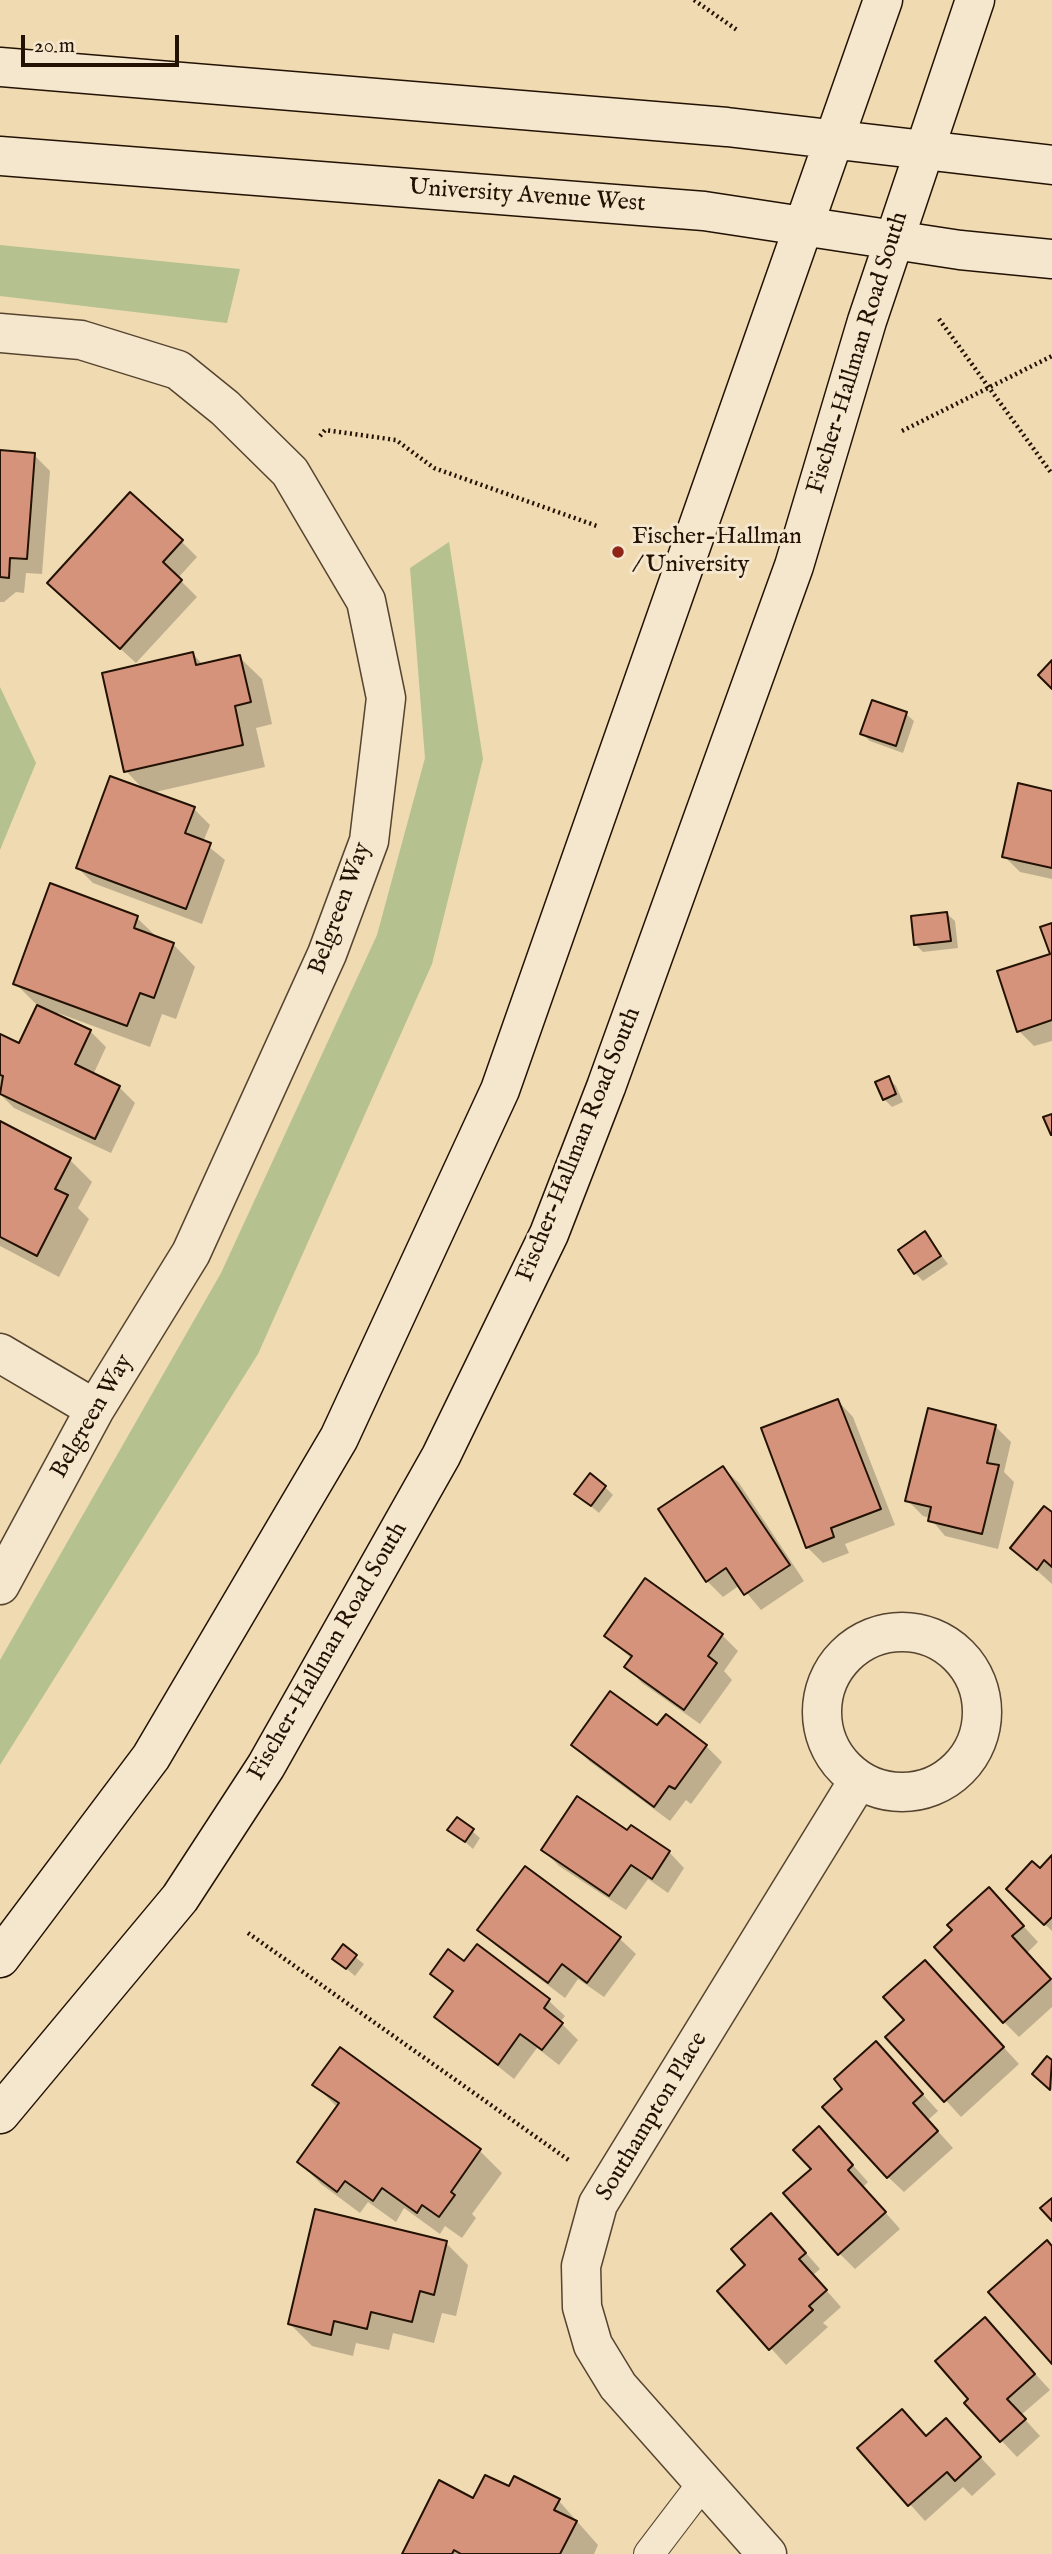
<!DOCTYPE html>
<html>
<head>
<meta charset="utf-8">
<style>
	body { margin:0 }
	#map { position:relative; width:1052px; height:2554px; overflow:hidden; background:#efdab2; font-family:"IM FELL English",serif }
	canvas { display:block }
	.scale { position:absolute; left:21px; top:35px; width:158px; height:32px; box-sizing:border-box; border:4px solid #231203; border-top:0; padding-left:9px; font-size:21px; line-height:24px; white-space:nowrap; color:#231203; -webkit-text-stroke:5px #f5e7cd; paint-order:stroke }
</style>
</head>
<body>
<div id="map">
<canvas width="1052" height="2554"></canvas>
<div class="scale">20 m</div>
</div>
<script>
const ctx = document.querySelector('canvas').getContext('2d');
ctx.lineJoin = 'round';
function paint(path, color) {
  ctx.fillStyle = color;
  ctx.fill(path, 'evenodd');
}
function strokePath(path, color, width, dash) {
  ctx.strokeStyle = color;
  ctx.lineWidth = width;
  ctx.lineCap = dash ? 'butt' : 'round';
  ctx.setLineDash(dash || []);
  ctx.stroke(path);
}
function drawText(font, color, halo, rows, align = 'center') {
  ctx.font = font + ' "IM FELL English",serif';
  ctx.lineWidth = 6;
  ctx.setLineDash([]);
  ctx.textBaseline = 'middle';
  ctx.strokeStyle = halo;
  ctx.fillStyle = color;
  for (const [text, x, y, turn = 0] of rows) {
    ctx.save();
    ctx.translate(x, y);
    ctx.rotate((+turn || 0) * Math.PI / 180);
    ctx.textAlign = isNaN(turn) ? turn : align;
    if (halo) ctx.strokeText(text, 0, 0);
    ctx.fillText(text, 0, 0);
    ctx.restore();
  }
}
paint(new Path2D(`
	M 0,245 L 240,269 L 227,323 L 0,296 Z
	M 449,542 L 483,759 L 432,964 L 258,1354 L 0,1765 L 0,1660 L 221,1273 L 377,935 L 425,758 L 410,568 Z
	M 0,687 L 36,763 L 0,850 Z`), '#b5c18f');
paint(new Path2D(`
	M 0,452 L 34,455 L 50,471 L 42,574 L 26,573 L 24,593 L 16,592 L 4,602 L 0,602 Z
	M 181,541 L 197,557 L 178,578 L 197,597 L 136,663 L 65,598 Z
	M 193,654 L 203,665 L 239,657 L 262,679 L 272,724 L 256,728 L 265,767 L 151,793 L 194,809 L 210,825 L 203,842 L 225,860 L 202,924 L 93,883 L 78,868 L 145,791 L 126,771 Z
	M 906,714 L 914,721 L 903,753 L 870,741 L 862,734 Z
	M 1052,792 L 1052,879 L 1020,872 L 1004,856 Z
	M 947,914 L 955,921 L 958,948 L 923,952 L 915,944 Z
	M 137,918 L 159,939 L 173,944 L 195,967 L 176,1019 L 162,1014 L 150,1047 L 58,1013 L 57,1016 L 90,1031 L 106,1047 L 93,1075 L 119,1087 L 135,1103 L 111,1153 L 14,1108 L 0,1094 L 0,1036 L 20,1045 L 38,1006 L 15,983 Z
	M 1052,955 L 1052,1041 L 1034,1046 L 1019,1031 Z
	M 888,1078 L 896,1086 L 903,1102 L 892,1107 L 884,1099 L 877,1083 Z
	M 0,1123 L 70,1160 L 92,1182 L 78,1208 L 89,1219 L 59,1277 L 0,1246 Z
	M 925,1234 L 948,1264 L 923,1281 L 915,1273 Z
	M 838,1401 L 853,1417 L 895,1525 L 845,1544 L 849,1553 L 823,1563 L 807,1547 Z
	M 995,1426 L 1011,1442 L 1004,1472 L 1014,1482 L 998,1549 L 945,1536 L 930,1518 L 923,1516 L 907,1500 Z
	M 723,1468 L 739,1483 L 804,1581 L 761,1610 L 740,1585 L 723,1597 L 707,1581 Z
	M 605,1487 L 613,1495 L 599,1513 L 576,1494 Z
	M 1052,1514 L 1052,1584 L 1012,1548 Z
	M 645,1580 L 722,1635 L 738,1651 L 724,1671 L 732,1680 L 700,1724 L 642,1683 L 627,1667 L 632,1659 L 606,1636 Z
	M 657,1728 L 706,1746 L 722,1762 L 691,1804 L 686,1800 L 670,1821 L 589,1761 L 573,1745 Z
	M 450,1829 L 472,1831 L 480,1838 L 473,1849 Z
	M 627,1833 L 669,1852 L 684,1868 L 668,1893 L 648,1879 L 626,1910 L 559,1866 L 543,1850 Z
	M 1052,1858 L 1052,1931 L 1024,1904 Z
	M 525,1868 L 620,1939 L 636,1954 L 604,1997 L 578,1979 L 565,1998 L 495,1945 L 479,1930 Z
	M 1004,1905 L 1038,1942 L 1027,1953 L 1052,1981 L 1052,2007 L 1019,2037 L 1004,2022 Z
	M 477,1946 L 549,2001 L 565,2016 L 560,2022 L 578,2040 L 559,2065 L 537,2048 L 514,2079 L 436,2017 L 453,1993 L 432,1974 L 465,1964 Z
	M 343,1947 L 364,1964 L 355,1976 L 335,1959 Z
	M 940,1978 L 1019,2064 L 961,2117 L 888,2037 L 906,2020 Z
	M 891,2059 L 938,2111 L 928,2120 L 953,2148 L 904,2192 L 888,2177 Z
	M 1048,2059 L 1052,2062 L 1052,2090 L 1042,2081 Z
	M 315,2085 L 480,2151 L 502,2173 L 472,2214 L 476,2218 L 462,2238 L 445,2226 L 440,2234 L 404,2208 L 396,2222 L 368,2202 L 360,2213 L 321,2184 L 299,2162 L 338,2108 Z
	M 834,2144 L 868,2182 L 863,2187 L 900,2229 L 855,2269 L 839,2253 L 813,2169 Z
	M 787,2231 L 820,2269 L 813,2275 L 841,2307 L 823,2323 L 828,2327 L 786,2365 L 720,2291 Z
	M 446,2243 L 468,2265 L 456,2316 L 442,2313 L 434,2343 L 393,2333 L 389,2350 L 356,2343 L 353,2356 L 312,2346 L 290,2324 Z
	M 1000,2335 L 1050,2390 L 1021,2415 L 1040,2436 L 1017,2457 L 966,2403 Z
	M 946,2420 L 996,2474 L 972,2496 L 963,2487 L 925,2521 L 860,2448 L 927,2437 Z
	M 510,2489 L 559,2501 L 598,2545 L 594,2554 L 404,2554 L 474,2500 Z`), '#0003');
const building = new Path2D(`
	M 0,450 L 35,453 L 27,559 L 10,558 L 9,578 L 0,577 Z
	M 130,492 L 183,540 L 163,562 L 182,580 L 120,649 L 47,583 Z
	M 193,652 L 196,665 L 240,655 L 251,702 L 235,706 L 243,745 L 124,772 L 102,673 Z
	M 1052,660 L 1052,689 L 1038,675 Z
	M 872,700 L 907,712 L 896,746 L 860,734 Z
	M 110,776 L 195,807 L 185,833 L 211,843 L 186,909 L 76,868 Z
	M 1018,783 L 1052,791 L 1052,868 L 1002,857 Z
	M 50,883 L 138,916 L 134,928 L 174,943 L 154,998 L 140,993 L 127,1026 L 13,984 Z
	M 947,912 L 951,941 L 914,945 L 911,916 Z
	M 1052,923 L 1052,1020 L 1017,1032 L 997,971 L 1050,954 L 1040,927 Z
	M 37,1005 L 91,1030 L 75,1064 L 120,1086 L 95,1139 L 0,1094 L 3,1076 L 0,1075 L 0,1034 L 19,1043 Z
	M 889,1076 L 896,1094 L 883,1100 L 875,1082 Z
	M 1052,1114 L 1052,1135 L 1051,1135 L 1043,1117 Z
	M 0,1121 L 71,1158 L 55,1189 L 68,1195 L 37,1256 L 0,1237 Z
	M 925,1231 L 941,1256 L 914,1274 L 898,1250 Z
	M 838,1399 L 881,1509 L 831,1528 L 834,1537 L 806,1548 L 761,1428 Z
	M 928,1408 L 996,1425 L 987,1463 L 999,1465 L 982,1534 L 928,1521 L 931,1507 L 905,1501 Z
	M 723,1466 L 790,1565 L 744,1595 L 726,1568 L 706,1582 L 658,1509 Z
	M 590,1473 L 606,1486 L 591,1506 L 574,1494 Z
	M 1044,1506 L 1052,1512 L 1052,1567 L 1044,1560 L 1037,1570 L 1010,1548 Z
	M 645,1578 L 723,1634 L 708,1656 L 717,1663 L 684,1710 L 624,1667 L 632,1656 L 604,1636 Z
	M 610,1691 L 657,1725 L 666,1714 L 707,1745 L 675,1789 L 669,1786 L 654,1807 L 571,1745 Z
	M 577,1796 L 627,1830 L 631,1825 L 670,1851 L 652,1879 L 631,1865 L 609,1896 L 541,1850 Z
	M 457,1817 L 474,1829 L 465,1842 L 447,1830 Z
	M 1052,1855 L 1052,1917 L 1044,1925 L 1006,1889 L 1032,1861 L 1040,1868 Z
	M 525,1866 L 621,1937 L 587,1983 L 562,1964 L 548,1983 L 477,1930 Z
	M 989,1887 L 1024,1926 L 1012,1936 L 1051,1979 L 1003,2023 L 934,1947 L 952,1930 L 947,1925 Z
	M 343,1944 L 357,1955 L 346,1969 L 332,1959 Z
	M 477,1944 L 550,1999 L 544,2008 L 563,2023 L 542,2050 L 520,2034 L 498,2065 L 434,2017 L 453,1991 L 430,1974 L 448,1949 L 464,1961 Z
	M 925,1960 L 1004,2047 L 944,2102 L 885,2037 L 904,2020 L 883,1997 Z
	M 876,2041 L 923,2094 L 913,2103 L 938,2131 L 887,2178 L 822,2107 L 842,2089 L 834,2079 Z
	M 340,2047 L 481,2149 L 451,2192 L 455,2195 L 439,2217 L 422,2205 L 417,2213 L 382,2188 L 373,2201 L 345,2181 L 337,2192 L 297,2162 L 339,2103 L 312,2085 Z
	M 1047,2056 L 1052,2060 L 1050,2090 L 1032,2074 Z
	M 819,2126 L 853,2165 L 848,2170 L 886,2212 L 838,2255 L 783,2193 L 811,2169 L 793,2150 Z
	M 1052,2198 L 1052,2221 L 1040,2208 Z
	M 315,2209 L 447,2241 L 434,2295 L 420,2291 L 412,2322 L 371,2312 L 367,2329 L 334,2321 L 331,2335 L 288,2324 Z
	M 771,2213 L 806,2253 L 799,2259 L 827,2290 L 809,2306 L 813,2310 L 769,2350 L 717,2291 L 745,2265 L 731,2249 Z
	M 1047,2240 L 1052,2246 L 1052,2364 L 988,2292 Z
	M 985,2317 L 1035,2374 L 1007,2399 L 1026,2419 L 1000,2442 L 964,2403 L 968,2399 L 935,2361 Z
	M 902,2409 L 926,2436 L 946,2418 L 981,2457 L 955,2481 L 947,2472 L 908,2506 L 857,2448 Z
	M 485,2475 L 509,2486 L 514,2476 L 560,2499 L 554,2510 L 577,2521 L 560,2554 L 461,2554 L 454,2550 L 452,2554 L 402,2554 L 439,2480 L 473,2498 Z`);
paint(building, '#d5937b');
strokePath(building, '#231203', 2);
const service = new Path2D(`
	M 649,2554 L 703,2483`);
const minor = new Path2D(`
	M 0,333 L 81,340 L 178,370 L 225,408 L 290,472 L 366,601 L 386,698 L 369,841 L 327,954 L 191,1253 L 95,1409 L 0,1585
	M 0,1353 L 95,1409
	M822 1712a80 80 0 1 1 160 0a80 80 0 1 1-160 0Z
	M 767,2554 L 618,2386 L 593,2345 L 582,2307 L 581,2266 L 598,2204 L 858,1781`);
const secondary = new Path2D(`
	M 0,67 L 727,127 L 1052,165
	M 0,156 L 704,211 L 960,250 L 1052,259
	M 0,1958 L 151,1757 L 339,1438 L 500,1090 L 883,0
	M 0,2114 L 180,1898 L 266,1766 L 441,1456 L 549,1234 L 606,1087 L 794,566 L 867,321 L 975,0`);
strokePath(service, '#56442f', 32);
strokePath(minor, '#56442f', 41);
strokePath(secondary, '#231203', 41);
strokePath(new Path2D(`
	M 694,0 L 737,30
	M 939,319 L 1052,474
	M 902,431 L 1052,356
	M 320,436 L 325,430 L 396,440 L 434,468 L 597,526
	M 248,1933 L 570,2161`), '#231203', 4.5, [2, 3.5]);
strokePath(service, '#f5e7cd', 30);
strokePath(minor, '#f5e7cd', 38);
strokePath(secondary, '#f5e7cd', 38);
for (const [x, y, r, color] of [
	[618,552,7,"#8f2418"]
]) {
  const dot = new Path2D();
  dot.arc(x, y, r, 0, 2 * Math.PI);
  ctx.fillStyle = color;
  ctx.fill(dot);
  strokePath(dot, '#f5e7cd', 2.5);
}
drawText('24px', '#231203', '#f5e7cd', [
	["University Avenue West",527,197,4],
	["Fischer-Hallman Road South",859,353,-73],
	["Belgreen Way",341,909,-70],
	["Fischer-Hallman Road South",580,1145,-68],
	["Belgreen Way",93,1417,-60],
	["Fischer-Hallman Road South",329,1652,-60],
	["Southampton Place",653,2117,-59]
]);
drawText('24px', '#231203', '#f5e7cd', [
	["Fischer-Hallman",632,538],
	["/ University",632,566]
], 'left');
</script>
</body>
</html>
